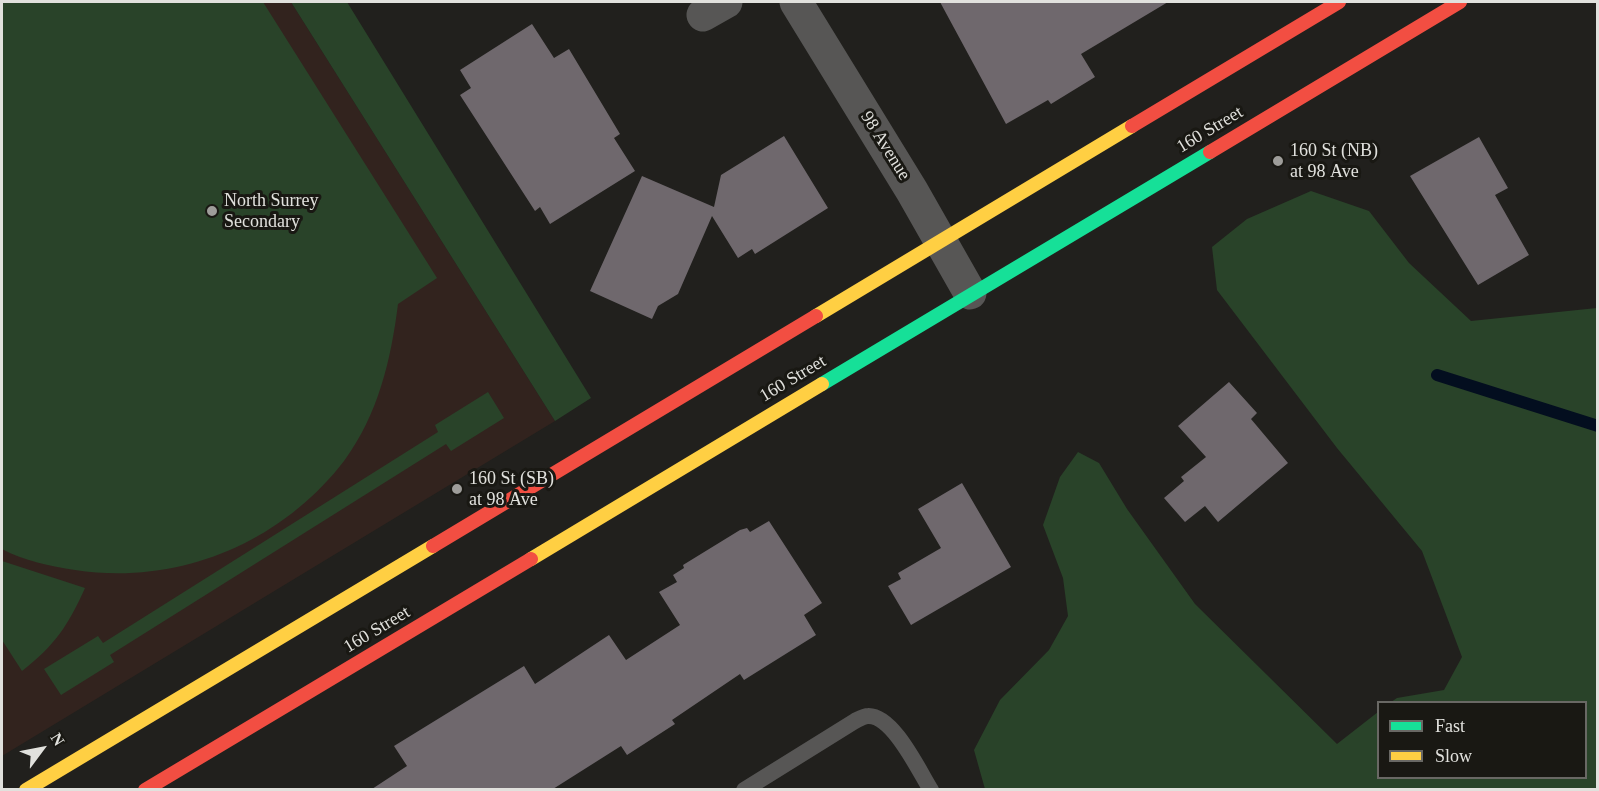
<!DOCTYPE html>
<html>
<head>
<meta charset="utf-8">
<style>
	body { margin:0 }
	#map { position:relative; width:1599px; height:791px; overflow:hidden; background:#21201d; font-family:"Times New Roman",serif }
	canvas { display:block }
	.frame { position:absolute; inset:0; border:3px solid #e1e1dd; pointer-events:none }
	.legend { position:absolute; left:1377px; top:701px; width:210px; height:78px; box-sizing:border-box; background:#191813; border:2px solid #696864; margin:0; padding:8px 10px; list-style:none; font-size:18px; color:#e1e1dd }
	.legend li { display:flex; align-items:center; gap:12px; height:30px }
	.legend b { width:30px; border:2px solid #696864 }
	.north { position:absolute; left:12px; top:719px; width:60px; height:60px; -webkit-text-stroke:4px #191813; paint-order:stroke; rotate:58deg; font-size:16px; font-weight:700; line-height:24px; text-align:center; color:#e1e1dd }
	.north::after { content:''; display:block; margin:auto; width:21px; height:27px; background:#e1e1dd; clip-path:polygon(50% 0,100% 100%,50% 72%,0 100%) }
</style>
</head>
<body>
<div id="map">
<canvas width="1599" height="791"></canvas>
<div class="frame"></div>
<ul class="legend">
<li><b style="height:8px;background:#16e098"></b>Fast</li>
<li><b style="height:8px;background:#ffcf43"></b>Slow</li>
</ul>
<div class="north">N</div>
</div>
<script>
const ctx = document.querySelector('canvas').getContext('2d');
ctx.lineJoin = 'round';
function paint(path, color) {
  ctx.fillStyle = color;
  ctx.fill(path, 'evenodd');
}
function strokePath(path, color, width, dash) {
  ctx.strokeStyle = color;
  ctx.lineWidth = width;
  ctx.lineCap = dash ? 'butt' : 'round';
  ctx.setLineDash(dash || []);
  ctx.stroke(path);
}
function drawText(font, color, halo, rows, align = 'center') {
  ctx.font = font + ' "Times New Roman",serif';
  ctx.lineWidth = 6;
  ctx.setLineDash([]);
  ctx.textBaseline = 'middle';
  ctx.strokeStyle = halo;
  ctx.fillStyle = color;
  for (const [text, x, y, turn = 0] of rows) {
    ctx.save();
    ctx.translate(x, y);
    ctx.rotate((+turn || 0) * Math.PI / 180);
    ctx.textAlign = isNaN(turn) ? turn : align;
    if (halo) ctx.strokeText(text, 0, 0);
    ctx.fillText(text, 0, 0);
    ctx.restore();
  }
}
paint(new Path2D(`
	M 2,2 L 291,2 L 555,421 L 2,756 Z`), '#32231e');
paint(new Path2D(`
	M 2,2 L 263,2 L 437,278 L 398,304 C 391,360 378,415 344,461 C 281,543 178,586 75,570 C 50,566 24,561 2,549 Z
	M 291,2 L 347,2 L 591,398 L 555,421 Z
	M 1311,191 L 1369,211 L 1409,263 L 1471,321 L 1597,308 L 1597,789 L 985,789 L 974,750 L 1000,700 L 1049,650 L 1068,616 L 1063,578 L 1043,525 L 1060,477 L 1078,452 L 1099,463 L 1127,509 L 1195,604 L 1337,744 L 1378,712 L 1378,778 L 1586,778 L 1586,702 L 1391,702 L 1397,698 L 1444,690 L 1462,657 L 1422,551 L 1337,448 L 1217,290 L 1212,247 L 1247,219 Z
	M 488,392 L 504,418 L 451,451 L 446,444 L 110,655 L 114,662 L 61,695 L 44,669 L 98,636 L 103,643 L 438,432 L 435,425 Z
	M 2,561 L 85,588 C 68,626 55,645 22,671 L 2,640 Z`), '#294329');
strokePath(new Path2D(`
	M 1437,375 L 1598,426`), '#030e1f', 12);
paint(new Path2D(`
	M 940,2 L 1168,2 L 1081,54 L 1095,77 L 1051,104 L 1048,100 L 1006,124 Z
	M 532,24 L 554,58 L 569,49 L 620,134 L 614,138 L 635,171 L 550,224 L 540,207 L 535,211 L 460,95 L 471,88 L 460,70 Z
	M 784,136 L 828,208 L 755,254 L 752,249 L 738,258 L 712,216 L 678,294 L 658,306 L 652,319 L 590,291 L 642,176 L 714,207 L 721,175 Z
	M 1479,137 L 1508,188 L 1495,195 L 1529,255 L 1478,285 L 1410,176 Z
	M 1229,382 L 1257,413 L 1251,419 L 1288,463 L 1218,522 L 1205,506 L 1185,522 L 1164,498 L 1184,481 L 1181,477 L 1206,457 L 1178,426 Z
	M 962,483 L 1011,567 L 911,625 L 888,586 L 901,579 L 898,573 L 941,548 L 918,509 Z
	M 769,521 L 822,603 L 804,615 L 816,635 L 744,680 L 740,674 L 672,720 L 675,724 L 627,755 L 621,746 L 553,789 L 372,789 L 407,766 L 394,746 L 524,666 L 535,684 L 609,635 L 626,660 L 680,625 L 659,592 L 677,582 L 673,575 L 684,568 L 683,565 L 740,530 L 747,528 L 750,532 Z`), '#6f686d');
strokePath(new Path2D(`
	M 744,790 L 855,721 C 859,719 864,716 868,716 C 893,715 919,771 931,790`), '#575655', 16);
strokePath(new Path2D(`
	M 796,2 L 912,191 L 970,293
	M 703,15 L 726,2`), '#575655', 33);
strokePath(new Path2D(`
	M 822,384 L 1210,152`), '#16e098', 14);
strokePath(new Path2D(`
	M 816,316 L 1132,126
	M 531,559 L 822,384
	M 26,790 L 433,546`), '#ffcf43', 14);
strokePath(new Path2D(`
	M 1132,126 L 1339,2
	M 1210,152 L 1460,2
	M 433,546 L 816,316
	M 145,790 L 531,559`), '#f24e42', 14);
for (const [x, y, r, color] of [
	[1278,161,6,"#9e9d9a"],
	[212,211,6,"#9e9d9a"],
	[457,489,6,"#9e9d9a"]
]) {
  const dot = new Path2D();
  dot.arc(x, y, r, 0, 2 * Math.PI);
  ctx.fillStyle = color;
  ctx.fill(dot);
  strokePath(dot, '#191813', 2);
}
drawText('18px', '#e1e1dd', '#191813', [
	["160 Street",1210,130,-31],
	["98 Avenue",885,146,58],
	["160 Street",793,379,-31],
	["160 Street",377,630,-31]
]);
drawText('18px', '#e1e1dd', '#191813', [
	["160 St (NB)",1290,151],
	["at 98 Ave",1290,172],
	["North Surrey",224,201],
	["Secondary",224,222],
	["160 St (SB)",469,479],
	["at 98 Ave",469,500]
], 'left');
</script>
</body>
</html>
